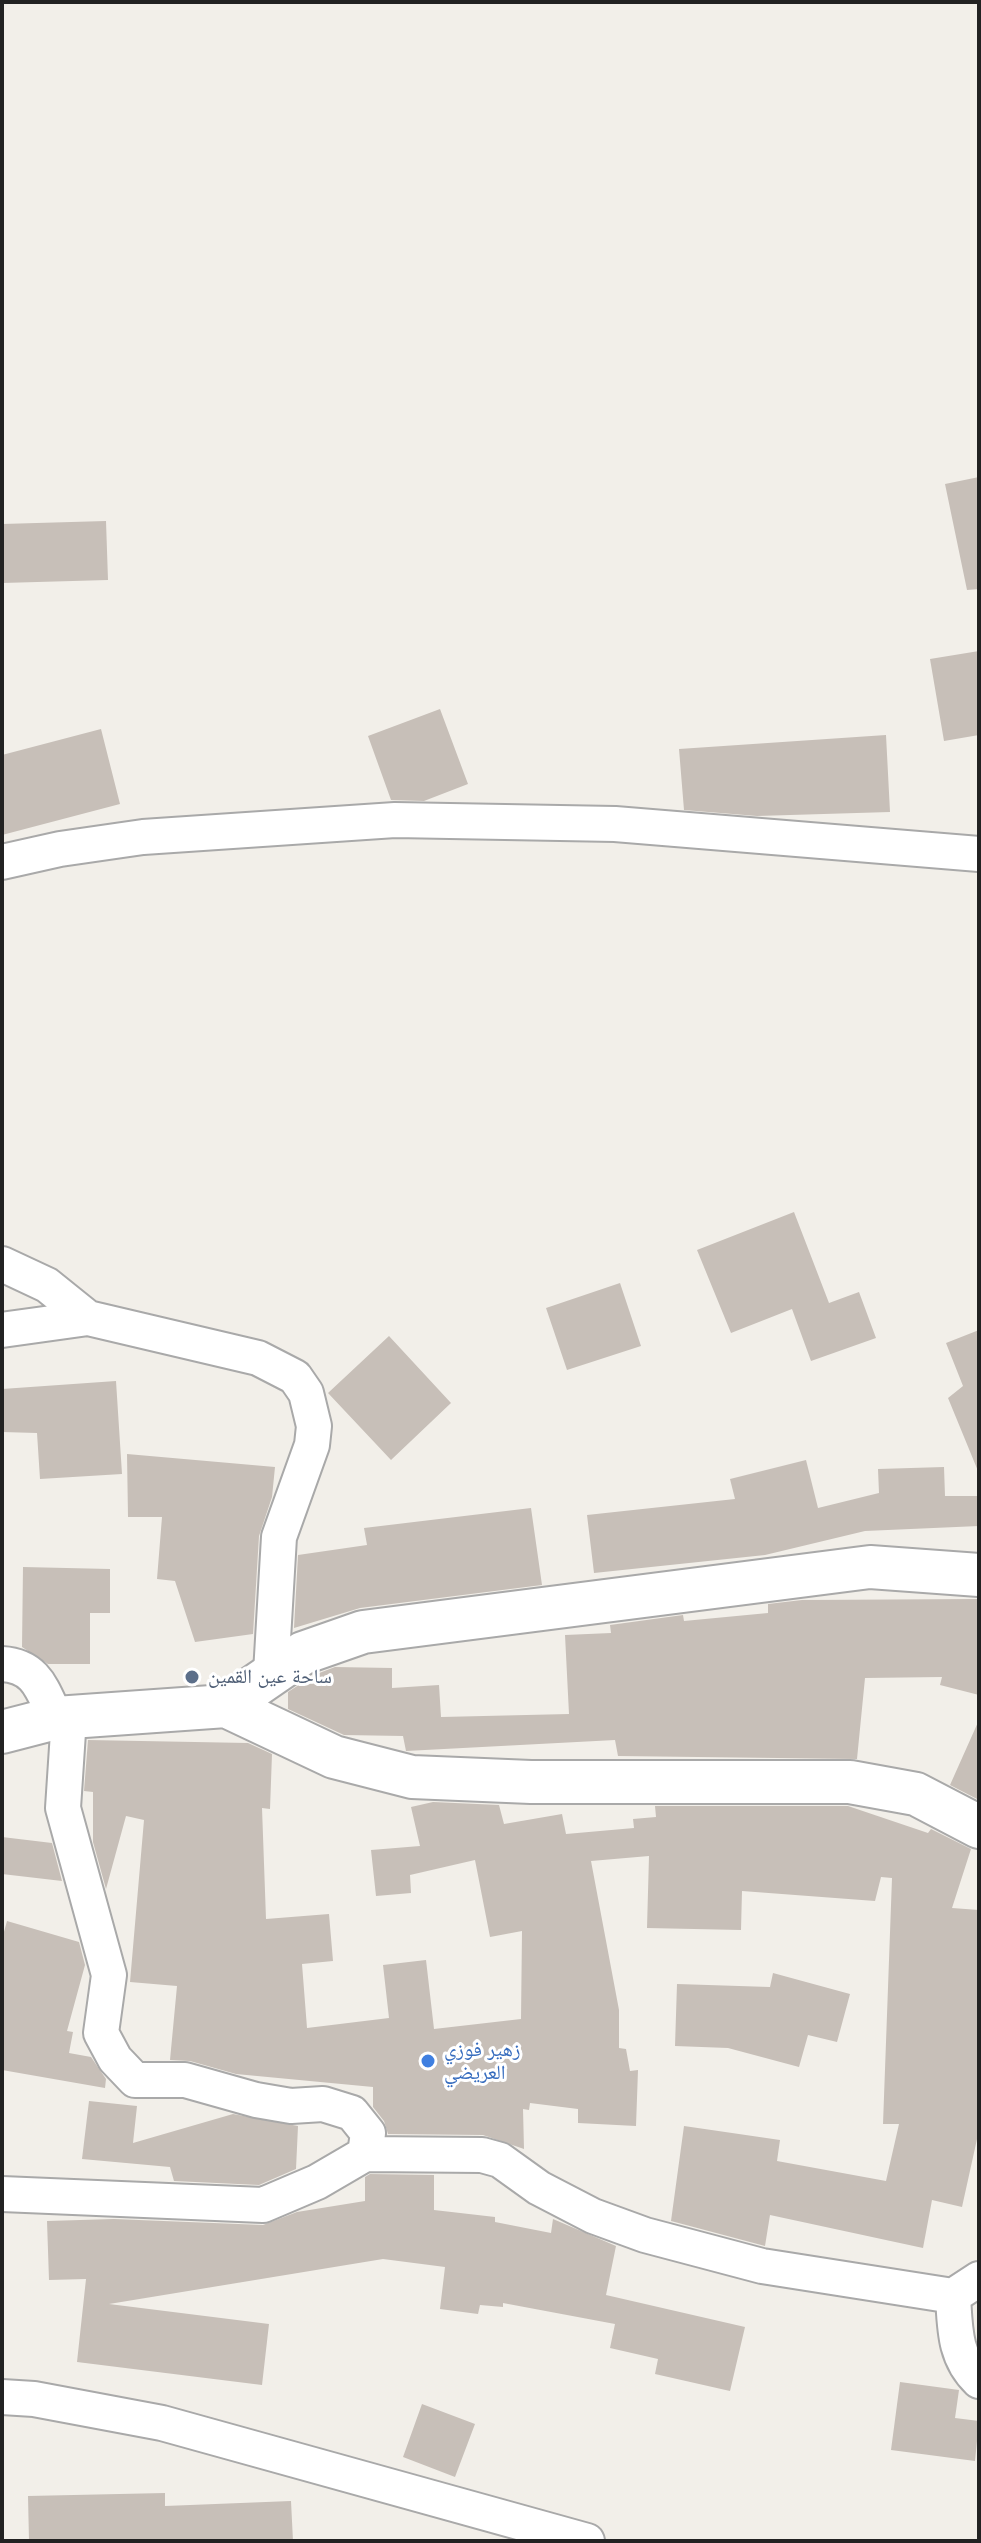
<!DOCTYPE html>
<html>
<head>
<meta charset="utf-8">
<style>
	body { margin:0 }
	#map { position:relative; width:981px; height:2543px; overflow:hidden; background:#f2efe9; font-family:Arial,sans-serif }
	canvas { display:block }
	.frame { position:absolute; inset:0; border:4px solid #222; pointer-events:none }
</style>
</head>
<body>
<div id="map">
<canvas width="981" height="2543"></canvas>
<div class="frame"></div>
</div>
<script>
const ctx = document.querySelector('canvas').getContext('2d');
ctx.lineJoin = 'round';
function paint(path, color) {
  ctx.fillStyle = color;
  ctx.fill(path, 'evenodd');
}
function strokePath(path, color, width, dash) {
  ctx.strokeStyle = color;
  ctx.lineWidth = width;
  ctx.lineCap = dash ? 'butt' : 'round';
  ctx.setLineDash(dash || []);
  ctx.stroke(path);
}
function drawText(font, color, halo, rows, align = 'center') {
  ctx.font = font + ' Arial,"Noto Naskh Arabic",sans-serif';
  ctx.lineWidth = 6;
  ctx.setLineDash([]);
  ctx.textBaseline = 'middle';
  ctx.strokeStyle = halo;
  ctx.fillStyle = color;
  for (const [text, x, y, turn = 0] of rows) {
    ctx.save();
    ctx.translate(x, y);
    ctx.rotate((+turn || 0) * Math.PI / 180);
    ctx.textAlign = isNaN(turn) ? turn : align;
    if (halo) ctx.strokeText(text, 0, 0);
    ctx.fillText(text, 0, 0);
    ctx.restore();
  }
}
paint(new Path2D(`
	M 979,477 L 979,589 L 967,590 L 945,484 Z
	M 106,521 L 108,580 L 2,583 L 2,524 Z
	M 979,651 L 979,735 L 944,741 L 930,659 Z
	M 440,709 L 468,784 L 424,801 L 391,800 L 368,736 Z
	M 101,729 L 120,804 L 2,835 L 2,755 Z
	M 886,735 L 890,812 L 757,816 L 684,810 L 679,749 Z
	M 794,1212 L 829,1303 L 859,1292 L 876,1338 L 811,1361 L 792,1309 L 731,1333 L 697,1250 Z
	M 620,1283 L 641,1346 L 567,1370 L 546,1308 Z
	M 979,1330 L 979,1471 L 978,1471 L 948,1398 L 963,1386 L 946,1343 Z
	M 389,1336 L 451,1403 L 391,1460 L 328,1393 Z
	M 116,1381 L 122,1474 L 40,1479 L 37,1433 L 2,1432 L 2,1389 Z
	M 127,1454 L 275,1467 L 272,1497 L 259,1536 L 253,1634 L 195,1642 L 175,1581 L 157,1579 L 162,1517 L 128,1517 Z
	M 806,1460 L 818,1508 L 879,1493 L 878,1469 L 944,1467 L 945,1496 L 979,1496 L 979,1526 L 865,1531 L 765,1555 L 594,1573 L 587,1515 L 735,1499 L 730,1479 Z
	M 531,1508 L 542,1585 L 360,1608 L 294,1628 L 298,1555 L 367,1545 L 364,1528 Z
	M 23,1567 L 110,1569 L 110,1613 L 90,1613 L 90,1664 L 48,1664 L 22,1647 Z
	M 979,1599 L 979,1695 L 940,1685 L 942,1677 L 865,1678 L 857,1759 L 618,1756 L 615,1740 L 406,1751 L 403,1736 L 344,1735 L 288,1709 L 288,1692 L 314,1675 L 335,1667 L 392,1668 L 392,1688 L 439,1685 L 441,1717 L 569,1714 L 565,1635 L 611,1633 L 610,1625 L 683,1615 L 684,1621 L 768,1613 L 768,1604 L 802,1600 Z
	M 979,1720 L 979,1800 L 950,1785 Z
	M 88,1740 L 248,1743 L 272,1754 L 270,1809 L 262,1808 L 266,1919 L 329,1914 L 333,1961 L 302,1964 L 307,2028 L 389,2018 L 383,1965 L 426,1960 L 434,2029 L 521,2019 L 522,1931 L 490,1937 L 475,1860 L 410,1875 L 411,1893 L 376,1896 L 371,1850 L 420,1846 L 411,1807 L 433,1802 L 499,1805 L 504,1824 L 562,1814 L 566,1834 L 634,1828 L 633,1819 L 656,1817 L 655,1806 L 848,1806 L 928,1833 L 931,1829 L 971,1849 L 952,1908 L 979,1910 L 979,2130 L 962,2207 L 932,2200 L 923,2248 L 770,2215 L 765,2246 L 671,2221 L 684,2126 L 780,2140 L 777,2161 L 886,2181 L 899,2124 L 883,2124 L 892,1878 L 881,1877 L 875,1901 L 742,1891 L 741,1930 L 647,1928 L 649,1856 L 591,1861 L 619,2010 L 619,2048 L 626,2049 L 630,2071 L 638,2070 L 636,2126 L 578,2123 L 578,2109 L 530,2103 L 529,2110 L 523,2109 L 524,2149 L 483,2135 L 388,2134 L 384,2121 L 373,2107 L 373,2087 L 236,2074 L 190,2061 L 170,2060 L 177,1986 L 130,1982 L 144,1820 L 126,1816 L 106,1889 L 93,1842 L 93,1792 L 84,1791 Z
	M 2,1837 L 52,1843 L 62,1881 L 2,1874 Z
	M 7,1921 L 79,1942 L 85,1965 L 67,2031 L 73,2032 L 69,2053 L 91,2057 L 106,2079 L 105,2088 L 2,2070 L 2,1939 Z
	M 773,1973 L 850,1994 L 837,2042 L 808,2035 L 799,2067 L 728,2048 L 675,2046 L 677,1984 L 770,1987 Z
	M 89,2101 L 137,2106 L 133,2143 L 233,2114 L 298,2126 L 296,2169 L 259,2185 L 174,2181 L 170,2167 L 82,2159 Z
	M 370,2174 L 434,2175 L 434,2210 L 495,2217 L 495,2222 L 551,2233 L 553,2219 L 616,2246 L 606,2295 L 745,2327 L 730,2391 L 655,2374 L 658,2359 L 610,2348 L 615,2324 L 503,2303 L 503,2307 L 480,2305 L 478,2314 L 440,2309 L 445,2267 L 383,2259 L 109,2304 L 269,2324 L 262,2385 L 77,2362 L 86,2279 L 49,2280 L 47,2221 L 114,2219 L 263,2225 L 297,2212 L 365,2201 L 365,2177 Z
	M 900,2382 L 959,2390 L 955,2418 L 979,2421 L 975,2461 L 891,2450 Z
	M 422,2404 L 475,2424 L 455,2477 L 403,2457 Z
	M 165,2493 L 165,2506 L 291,2501 L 293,2541 L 29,2541 L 28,2496 Z`), '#c7bfb8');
const minor = new Path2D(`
	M 2,862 L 60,849 L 143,837 L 395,820 L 615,824 L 979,854
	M 2,1264 L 47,1285 L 88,1318 L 258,1358 L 295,1377 L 306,1393 L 314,1426 L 312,1445 L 279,1537 L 271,1673
	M 2,1330 L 88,1318
	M 2,1664 C 37,1666 42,1690 56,1718
	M 69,1717 L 63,1808 L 109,1975 L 101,2033 L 115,2059 L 135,2080 L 185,2080 L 256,2100 L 291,2106 L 323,2104 L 352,2113 L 368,2133 L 365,2154 L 482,2155 L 500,2160 L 539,2188 L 593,2216 L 645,2235 L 762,2266 L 953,2296
	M 2,2194 L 263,2205 L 317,2182 L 365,2154
	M 979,2279 L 953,2296 C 955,2328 954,2357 979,2381
	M 2,2397 L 34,2399 L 162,2423 L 587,2541`);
const tertiary = new Path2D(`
	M 226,1706 L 303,1653 L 363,1632 L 870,1567 L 979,1575
	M 2,1732 L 56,1718 L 226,1706 L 334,1757 L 412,1777 L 531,1782 L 850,1782 L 916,1794 L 979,1827`);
strokePath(minor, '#a9a9a9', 38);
strokePath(tertiary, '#a9a9a9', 46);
strokePath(minor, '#fff', 34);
strokePath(tertiary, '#fff', 42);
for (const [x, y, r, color] of [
	[192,1677,8,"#5c6f8a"],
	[428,2061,8,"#3f7fe0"]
]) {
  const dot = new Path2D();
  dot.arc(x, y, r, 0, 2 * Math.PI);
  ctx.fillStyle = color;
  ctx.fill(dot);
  strokePath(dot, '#fff', 3);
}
drawText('20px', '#4e5e75', '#fff', [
	["ساحة عين القمين",208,1677]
], 'left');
drawText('20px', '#366cbe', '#fff', [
	["زهير فوزي",444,2050],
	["العريضي",444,2073]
], 'left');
</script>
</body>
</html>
